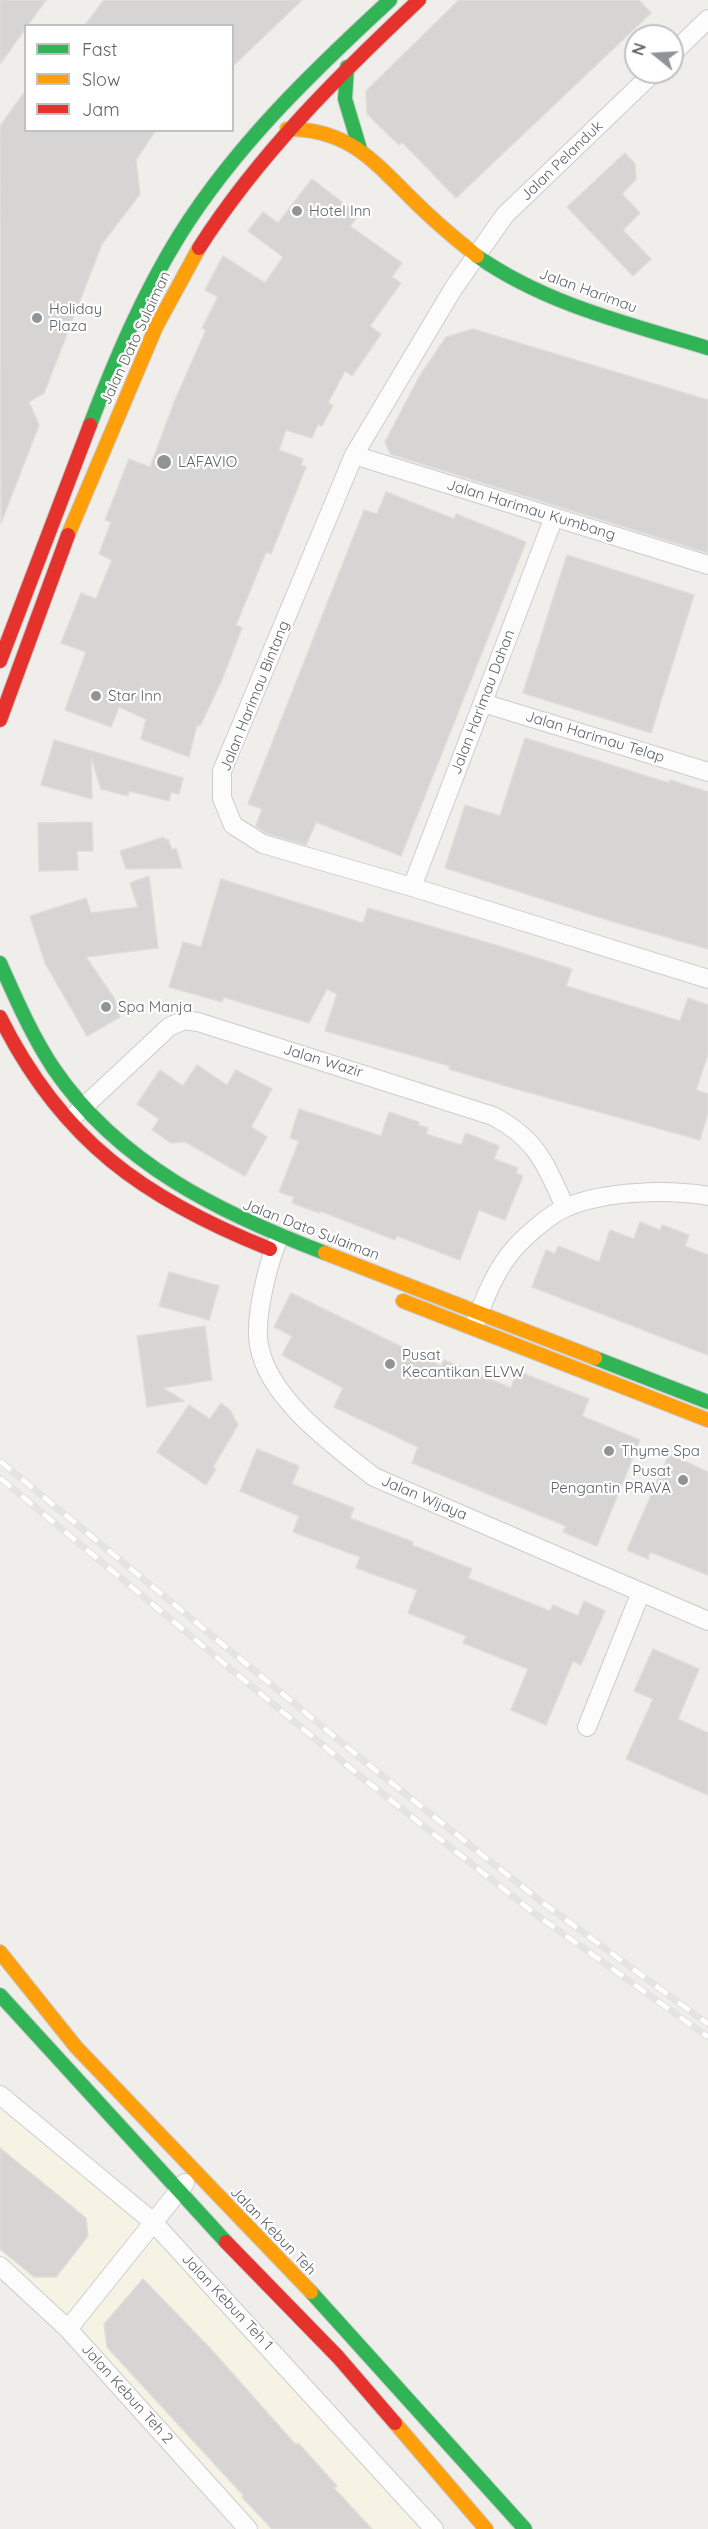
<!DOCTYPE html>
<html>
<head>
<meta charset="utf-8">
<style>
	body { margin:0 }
	#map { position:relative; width:708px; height:2529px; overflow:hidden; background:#efeeea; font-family:Quicksand,sans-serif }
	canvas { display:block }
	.legend { position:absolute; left:24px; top:24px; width:210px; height:108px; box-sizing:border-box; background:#fff; border:2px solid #bfc1c3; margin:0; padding:8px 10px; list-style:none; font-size:18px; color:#5f6368 }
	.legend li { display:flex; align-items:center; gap:12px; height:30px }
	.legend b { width:30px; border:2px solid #bfc1c3 }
	.north { position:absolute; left:624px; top:24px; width:60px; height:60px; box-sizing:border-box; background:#fff; border:2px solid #bfc1c3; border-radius:50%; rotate:288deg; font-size:16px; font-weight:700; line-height:24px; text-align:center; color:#5f6368 }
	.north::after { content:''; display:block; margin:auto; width:21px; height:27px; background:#919496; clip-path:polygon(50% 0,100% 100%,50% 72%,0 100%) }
</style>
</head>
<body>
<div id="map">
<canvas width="708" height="2529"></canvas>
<ul class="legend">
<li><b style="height:8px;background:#30b455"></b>Fast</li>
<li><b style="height:8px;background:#ff9f0a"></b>Slow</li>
<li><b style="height:8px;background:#e5322d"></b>Jam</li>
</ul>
<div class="north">N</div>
</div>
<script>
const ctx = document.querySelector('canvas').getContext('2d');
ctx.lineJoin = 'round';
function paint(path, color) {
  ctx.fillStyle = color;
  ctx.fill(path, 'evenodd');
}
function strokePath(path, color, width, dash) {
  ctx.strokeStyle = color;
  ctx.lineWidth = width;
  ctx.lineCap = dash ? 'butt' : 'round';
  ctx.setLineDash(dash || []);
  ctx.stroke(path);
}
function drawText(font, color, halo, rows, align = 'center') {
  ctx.font = font + ' Quicksand,sans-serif';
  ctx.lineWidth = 4.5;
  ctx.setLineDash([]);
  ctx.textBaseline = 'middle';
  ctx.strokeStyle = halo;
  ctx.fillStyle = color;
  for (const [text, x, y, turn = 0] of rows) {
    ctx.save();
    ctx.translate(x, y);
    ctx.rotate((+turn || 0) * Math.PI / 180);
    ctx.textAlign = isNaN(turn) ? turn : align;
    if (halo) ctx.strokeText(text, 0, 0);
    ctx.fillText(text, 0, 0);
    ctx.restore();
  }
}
paint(new Path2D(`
	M 0,2105 L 141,2223 L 422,2529 L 258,2529 L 66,2315 L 0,2255 Z`), '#f7f3e4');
const building = new Path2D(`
	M 0,0 L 46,0 L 0,64 Z
	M 104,0 L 302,0 L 232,67 L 232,26 L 84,26 Z
	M 459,0 L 639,0 L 651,13 L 456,198 L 402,142 L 399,145 L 367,114 L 366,91 Z
	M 26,90 L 26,130 L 156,130 L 136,160 L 140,194 L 102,244 L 44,393 L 29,402 L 39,425 L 1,523 L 0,126 Z
	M 625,153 L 635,164 L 636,179 L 622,194 L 640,213 L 623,230 L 651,259 L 633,276 L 567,207 Z
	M 312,179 L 359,215 L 350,226 L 402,263 L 392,277 L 401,283 L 370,326 L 381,334 L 352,376 L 345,371 L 328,403 L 333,405 L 322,426 L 318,424 L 312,438 L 286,430 L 279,450 L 303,459 L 301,465 L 306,467 L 271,554 L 266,552 L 236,625 L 242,628 L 221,682 L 200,726 L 197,725 L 189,757 L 141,739 L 146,719 L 119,707 L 111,727 L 65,710 L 86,652 L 61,643 L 81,593 L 96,599 L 112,560 L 99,554 L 111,522 L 105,520 L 129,459 L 150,467 L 175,400 L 206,330 L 202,328 L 218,297 L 205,290 L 223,256 L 265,283 L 283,257 L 248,231 L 263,212 L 278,223 Z
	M 473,329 L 708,400 L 708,553 L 390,454 L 385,442 L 419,377 L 446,337 Z
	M 386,492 L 454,519 L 456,514 L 526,542 L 401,856 L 316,822 L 306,845 L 268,834 L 256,826 L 262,809 L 248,804 L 364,510 L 377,514 Z
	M 567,555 L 694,595 L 651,733 L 523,693 Z
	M 525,738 L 669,783 L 670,780 L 708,792 L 708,949 L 614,922 L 445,868 L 465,805 L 500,816 Z
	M 54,740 L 183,778 L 179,794 L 171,792 L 169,801 L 129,791 L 128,796 L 101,789 L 91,757 L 92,799 L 41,785 Z
	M 92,822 L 93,851 L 77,851 L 78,870 L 39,871 L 38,823 Z
	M 164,837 L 165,840 L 168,839 L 172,850 L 176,848 L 182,868 L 126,869 L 120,851 Z
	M 149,876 L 158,948 L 86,957 L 114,998 L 120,1017 L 87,1036 L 45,963 L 30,916 L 86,898 L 91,913 L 138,907 L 130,883 Z
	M 221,879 L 363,923 L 368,908 L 506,948 L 572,969 L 566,986 L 680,1021 L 688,998 L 708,1005 L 708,1054 L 696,1090 L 708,1094 L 708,1112 L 700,1140 L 502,1085 L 449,1069 L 450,1066 L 325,1031 L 337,994 L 327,989 L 309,1023 L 223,997 L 222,1002 L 169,987 L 183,942 L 201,947 Z
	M 197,1065 L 227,1085 L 236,1070 L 272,1089 L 251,1127 L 267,1137 L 245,1176 L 185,1142 L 171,1143 L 152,1130 L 159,1119 L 137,1104 L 160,1070 L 183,1086 Z
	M 299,1109 L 381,1136 L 389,1112 L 419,1122 L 418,1125 L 428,1128 L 426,1134 L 461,1145 L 466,1133 L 499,1146 L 494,1159 L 518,1168 L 516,1173 L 523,1176 L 505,1220 L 479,1210 L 460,1260 L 397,1236 L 395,1240 L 320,1211 L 319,1213 L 292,1203 L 294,1197 L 279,1192 L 299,1141 L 290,1138 Z
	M 640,1222 L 660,1230 L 662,1225 L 689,1235 L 685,1246 L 708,1255 L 708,1355 L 532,1287 L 546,1250 L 555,1254 L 558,1246 L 599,1262 L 610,1230 L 634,1239 Z
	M 169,1272 L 219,1286 L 209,1320 L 159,1306 Z
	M 291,1293 L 441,1366 L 444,1360 L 511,1388 L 517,1371 L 589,1399 L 582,1416 L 640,1440 L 597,1546 L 563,1532 L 566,1526 L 412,1463 L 418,1447 L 334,1407 L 343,1388 L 282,1355 L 292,1336 L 274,1327 Z
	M 205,1326 L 212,1380 L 163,1388 L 184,1401 L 147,1407 L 137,1336 Z
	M 221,1403 L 230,1410 L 238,1425 L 213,1467 L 216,1469 L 206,1485 L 157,1452 L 189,1405 L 210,1419 Z
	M 257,1449 L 299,1466 L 292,1484 L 354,1508 L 350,1518 L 413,1542 L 412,1545 L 472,1569 L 468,1578 L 550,1611 L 553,1605 L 578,1616 L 584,1601 L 605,1611 L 581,1665 L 573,1661 L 546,1725 L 511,1710 L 528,1669 L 463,1643 L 466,1636 L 408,1613 L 417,1590 L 356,1568 L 360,1557 L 293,1532 L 299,1516 L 240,1491 Z
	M 669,1454 L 708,1472 L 708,1575 L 650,1552 L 648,1559 L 627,1550 Z
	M 653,1649 L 699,1669 L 678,1719 L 708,1733 L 708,1795 L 626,1759 L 653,1699 L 634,1691 Z
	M 0,2148 L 86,2218 L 88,2236 L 56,2277 L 34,2277 L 0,2249 Z
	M 143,2279 L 210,2348 L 296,2445 L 298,2443 L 310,2456 L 337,2486 L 334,2488 L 372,2529 L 272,2529 L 242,2497 L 243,2495 L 107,2347 L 104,2324 Z`);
paint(building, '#d6d5d3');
strokePath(building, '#deddd9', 1.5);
const street = new Path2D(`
	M 672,54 L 708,19
	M 654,72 L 505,215 L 453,289 L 354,455 L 222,771 L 222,798 L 233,825 L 263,844 L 412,887 L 708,979
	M 354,455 L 708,565
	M 483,703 L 708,772
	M 412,887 L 554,517
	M 75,1115 L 169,1027 L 184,1020 L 198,1022 L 493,1116 C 537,1139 546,1165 565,1207
	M 279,1238 C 268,1262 254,1319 259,1345 C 268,1398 334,1446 374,1477 L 708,1621
	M 475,1323 C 485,1298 495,1271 513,1250 C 524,1237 551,1213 567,1207 C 605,1191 667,1189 708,1196
	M 587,1727 L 641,1592
	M 0,2095 L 153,2222 L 434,2529
	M 0,2266 L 68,2329 L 248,2529
	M 68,2329 L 185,2183`);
const fast = new Path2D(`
	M 347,67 L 345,99 L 360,149
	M 477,256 C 545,304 629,324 708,348
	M 90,425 C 115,360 142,296 179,236 C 235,146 312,72 390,0
	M 0,963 C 16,999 32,1036 54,1069 C 119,1164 220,1213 325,1253
	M 595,1358 L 708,1402
	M 0,1995 L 226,2242
	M 311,2292 L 525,2529`);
const slow = new Path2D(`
	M 287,129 C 347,129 372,159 411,198 C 432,219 454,238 477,256
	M 68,535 L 156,327 L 199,248
	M 325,1253 L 595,1358
	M 403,1301 L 708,1420
	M 0,1952 L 76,2047 L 311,2292
	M 395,2423 L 486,2529`);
const jam = new Path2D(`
	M 199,248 C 259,154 338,76 419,0
	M 0,661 L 90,425
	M 0,720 L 68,535
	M 0,1017 C 61,1140 144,1199 270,1249
	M 226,2242 L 338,2357 L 395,2423`);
strokePath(street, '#cbcccc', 20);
strokePath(fast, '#cacacb', 16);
strokePath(slow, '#cacacb', 16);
strokePath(jam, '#cacacb', 16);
strokePath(street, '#fdfcfc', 18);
strokePath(fast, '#30b455', 14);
strokePath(slow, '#ff9f0a', 14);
strokePath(jam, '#e5322d', 14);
const rail = new Path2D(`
	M 0,1461 L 369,1765 L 539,1900 L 708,2024
	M 0,1478 L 360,1776 L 534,1913 L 708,2037`);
strokePath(rail, '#e4e4e4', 7);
strokePath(rail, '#fff', 4.5, [14]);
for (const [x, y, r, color] of [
	[297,211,6,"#919496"],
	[37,318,6,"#919496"],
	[164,462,8,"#919496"],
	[96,696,6,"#919496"],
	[106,1007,6,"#919496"],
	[390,1364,6,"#919496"],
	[609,1451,6,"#919496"],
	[683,1480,6,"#919496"]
]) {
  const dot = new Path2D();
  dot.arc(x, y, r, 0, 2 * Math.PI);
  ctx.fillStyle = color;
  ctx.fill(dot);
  strokePath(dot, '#fff', 2);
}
drawText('15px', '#5f6368', '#fff', [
	["Jalan Pelanduk",562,161,-44],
	["Jalan Harimau",588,291,20],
	["Jalan Dato Sulaiman",136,338,-65],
	["Jalan Harimau Kumbang",531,510,17],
	["Jalan Harimau Bintang",255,696,-68],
	["Jalan Harimau Dahan",483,702,-69],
	["Jalan Harimau Telap",595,737,17],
	["Jalan Wazir",323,1061,17],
	["Jalan Dato Sulaiman",311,1230,21],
	["Jalan Wijaya",424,1498,23],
	["Jalan Kebun Teh",273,2231,46],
	["Jalan Kebun Teh 1",227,2302,47],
	["Jalan Kebun Teh 2",127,2394,48]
]);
drawText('15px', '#5f6368', '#fff', [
	["Hotel Inn",309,211],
	["Holiday",49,309],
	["Plaza",49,326],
	["LAFAVIO",178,462],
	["Star Inn",108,696],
	["Spa Manja",118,1007],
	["Pusat",402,1355],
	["Kecantikan ELVW",402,1372],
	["Thyme Spa",621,1451],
	["Pusat",671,1471,"right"],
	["Pengantin PRAVA",671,1488,"right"]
], 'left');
</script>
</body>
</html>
